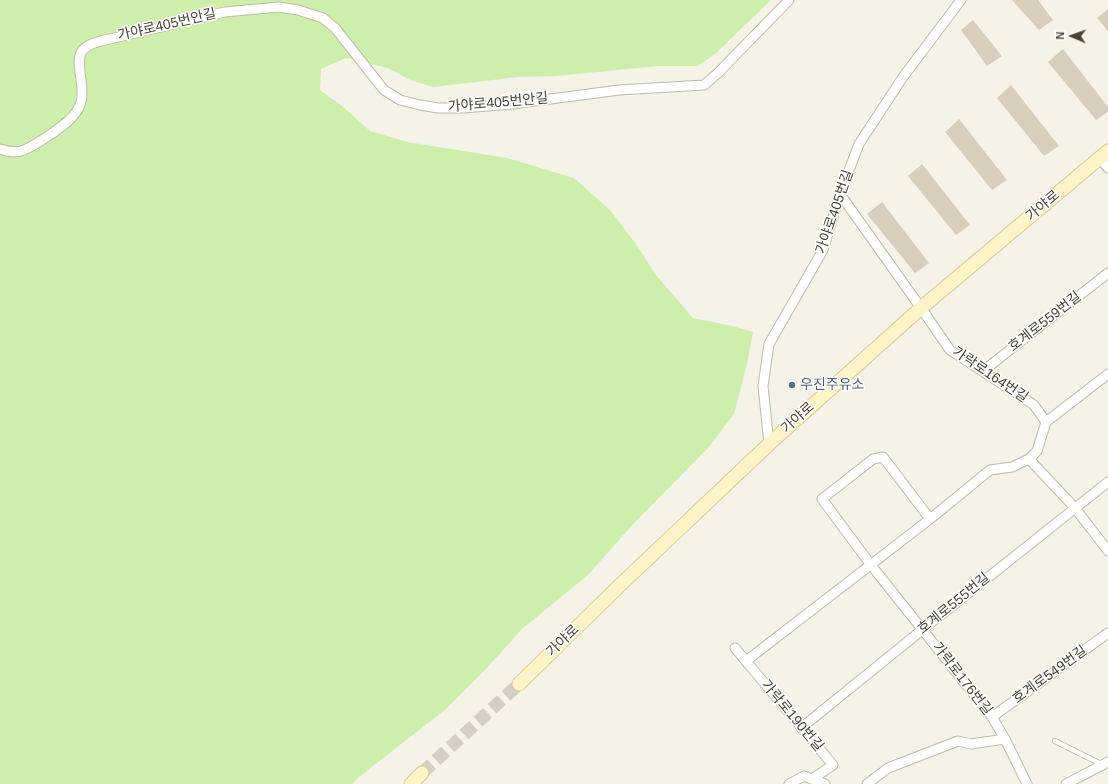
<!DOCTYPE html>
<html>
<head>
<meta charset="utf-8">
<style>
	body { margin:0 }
	#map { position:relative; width:1108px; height:784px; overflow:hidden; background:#f5f2e8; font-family:Arial,sans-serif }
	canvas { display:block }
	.north { position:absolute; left:1052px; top:16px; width:40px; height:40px; -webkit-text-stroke:3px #fff; paint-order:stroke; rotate:272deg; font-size:11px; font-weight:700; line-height:16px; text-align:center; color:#4a4235 }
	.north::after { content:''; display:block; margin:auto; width:14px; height:18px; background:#4a4235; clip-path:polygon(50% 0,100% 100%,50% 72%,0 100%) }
</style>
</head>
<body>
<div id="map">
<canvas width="1108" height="784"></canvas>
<div class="north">N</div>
</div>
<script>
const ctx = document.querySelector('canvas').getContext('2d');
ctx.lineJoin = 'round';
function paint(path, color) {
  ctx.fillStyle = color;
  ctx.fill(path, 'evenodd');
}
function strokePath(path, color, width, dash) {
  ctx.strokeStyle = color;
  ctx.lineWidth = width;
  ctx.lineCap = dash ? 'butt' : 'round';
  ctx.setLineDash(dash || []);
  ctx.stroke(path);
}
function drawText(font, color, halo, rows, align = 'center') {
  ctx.font = font + ' Arial,"Noto Sans KR",sans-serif';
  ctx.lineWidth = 3;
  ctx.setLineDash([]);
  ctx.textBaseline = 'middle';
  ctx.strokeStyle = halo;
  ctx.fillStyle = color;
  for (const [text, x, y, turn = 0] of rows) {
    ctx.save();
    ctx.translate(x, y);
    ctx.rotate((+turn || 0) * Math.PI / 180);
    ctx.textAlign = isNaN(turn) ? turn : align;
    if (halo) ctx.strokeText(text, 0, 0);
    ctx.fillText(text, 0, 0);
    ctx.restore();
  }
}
paint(new Path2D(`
	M 0,0 L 771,0 L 715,54 L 698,66 L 659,66 L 556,76 L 518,77 L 433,87 L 410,80 L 388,68 L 346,58 L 321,69 L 320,90 L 342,106 L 370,131 L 407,142 L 507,158 L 574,178 L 610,210 L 636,244 L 656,275 L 693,318 L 732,326 L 753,332 L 747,364 L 734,414 L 708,448 L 634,523 L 588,575 L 522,629 L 485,670 L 446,709 L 359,777 L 352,784 L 0,784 Z`), '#ceeeac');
paint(new Path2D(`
	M 1012,0 L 1038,0 L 1053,20 L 1039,30 Z
	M 1108,9 L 1108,31 L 1097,18 Z
	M 973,20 L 1002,56 L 987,66 L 961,30 Z
	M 1063,49 L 1108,107 L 1108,112 L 1096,120 L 1048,62 Z
	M 1011,85 L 1059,146 L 1044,156 L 997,98 Z
	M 959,119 L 1007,180 L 992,190 L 945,132 Z
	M 922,164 L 970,225 L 956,235 L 908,176 Z
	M 882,202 L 929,263 L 915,273 L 867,214 Z`), '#d8cebc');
strokePath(new Path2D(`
	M 422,773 L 519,684`), '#d3cfc4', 13, [13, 6]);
const service = new Path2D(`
	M 1055,741 L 1103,765`);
const minor = new Path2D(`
	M 0,149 C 7,151 14,153 21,151 C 32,148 59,129 67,122 C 73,117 79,109 81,102 C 86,88 74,62 82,51 C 86,45 94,43 101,41 L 225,12 L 279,7 L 298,10 L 323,18 L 335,28 L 384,90 L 400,100 L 420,105 L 438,108 L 463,108 L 513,104 L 619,90 L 704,85 L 718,73 L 789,0
	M 1100,158 L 1108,168
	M 983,371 L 1108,273
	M 1046,422 L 1108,374
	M 769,444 L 763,386 L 769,344 L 823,250 L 840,194 L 859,144 L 903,77 L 961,0
	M 1029,459 L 1075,508 L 1108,551
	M 930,519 L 883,457 L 873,459 L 822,499 L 871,565 L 992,717 L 1005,739 L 1027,784
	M 735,648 L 833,765 L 812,779
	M 746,661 L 930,519 L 990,470 L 1012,467 L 1029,459 L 1037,451 L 1046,422 L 1034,405 L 950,350 L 921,308 L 840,194
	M 992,717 L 1108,633
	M 801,728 L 922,630 L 1108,482
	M 789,784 L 804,776 L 825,784
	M 867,784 L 888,768 L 958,741 L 971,744 L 1005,739
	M 1066,784 L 1108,762`);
const secondary = new Path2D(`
	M 519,684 L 617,588 L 769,444 L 921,308 L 1108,151
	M 411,784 L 422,773`);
strokePath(service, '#c2baa9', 6);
strokePath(minor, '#c2baa9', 11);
strokePath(secondary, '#dac993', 15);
strokePath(service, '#fff', 4.5);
strokePath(minor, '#fff', 9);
strokePath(secondary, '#fff3c8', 13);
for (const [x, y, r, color] of [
	[792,385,4,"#5c6f8a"]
]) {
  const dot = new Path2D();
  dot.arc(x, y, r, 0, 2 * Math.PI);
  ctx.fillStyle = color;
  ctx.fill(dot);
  strokePath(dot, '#fff', 1.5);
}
drawText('14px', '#4a4235', '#fff', [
	["가야로405번안길",167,25,-13],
	["가야로405번안길",498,103,-5],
	["가야로",1043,206,-40],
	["가야로405번길",835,212,-71],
	["호계로559번길",1045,322,-38],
	["가락로164번길",990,375,34],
	["가야로",798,418,-42],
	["호계로555번길",954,604,-39],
	["가야로",563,641,-44],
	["호계로549번길",1050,675,-36],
	["가락로176번길",962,679,52],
	["가락로190번길",792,716,50]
]);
drawText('14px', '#4e5e75', '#fff', [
	["우진주유소",800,385]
], 'left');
</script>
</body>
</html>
